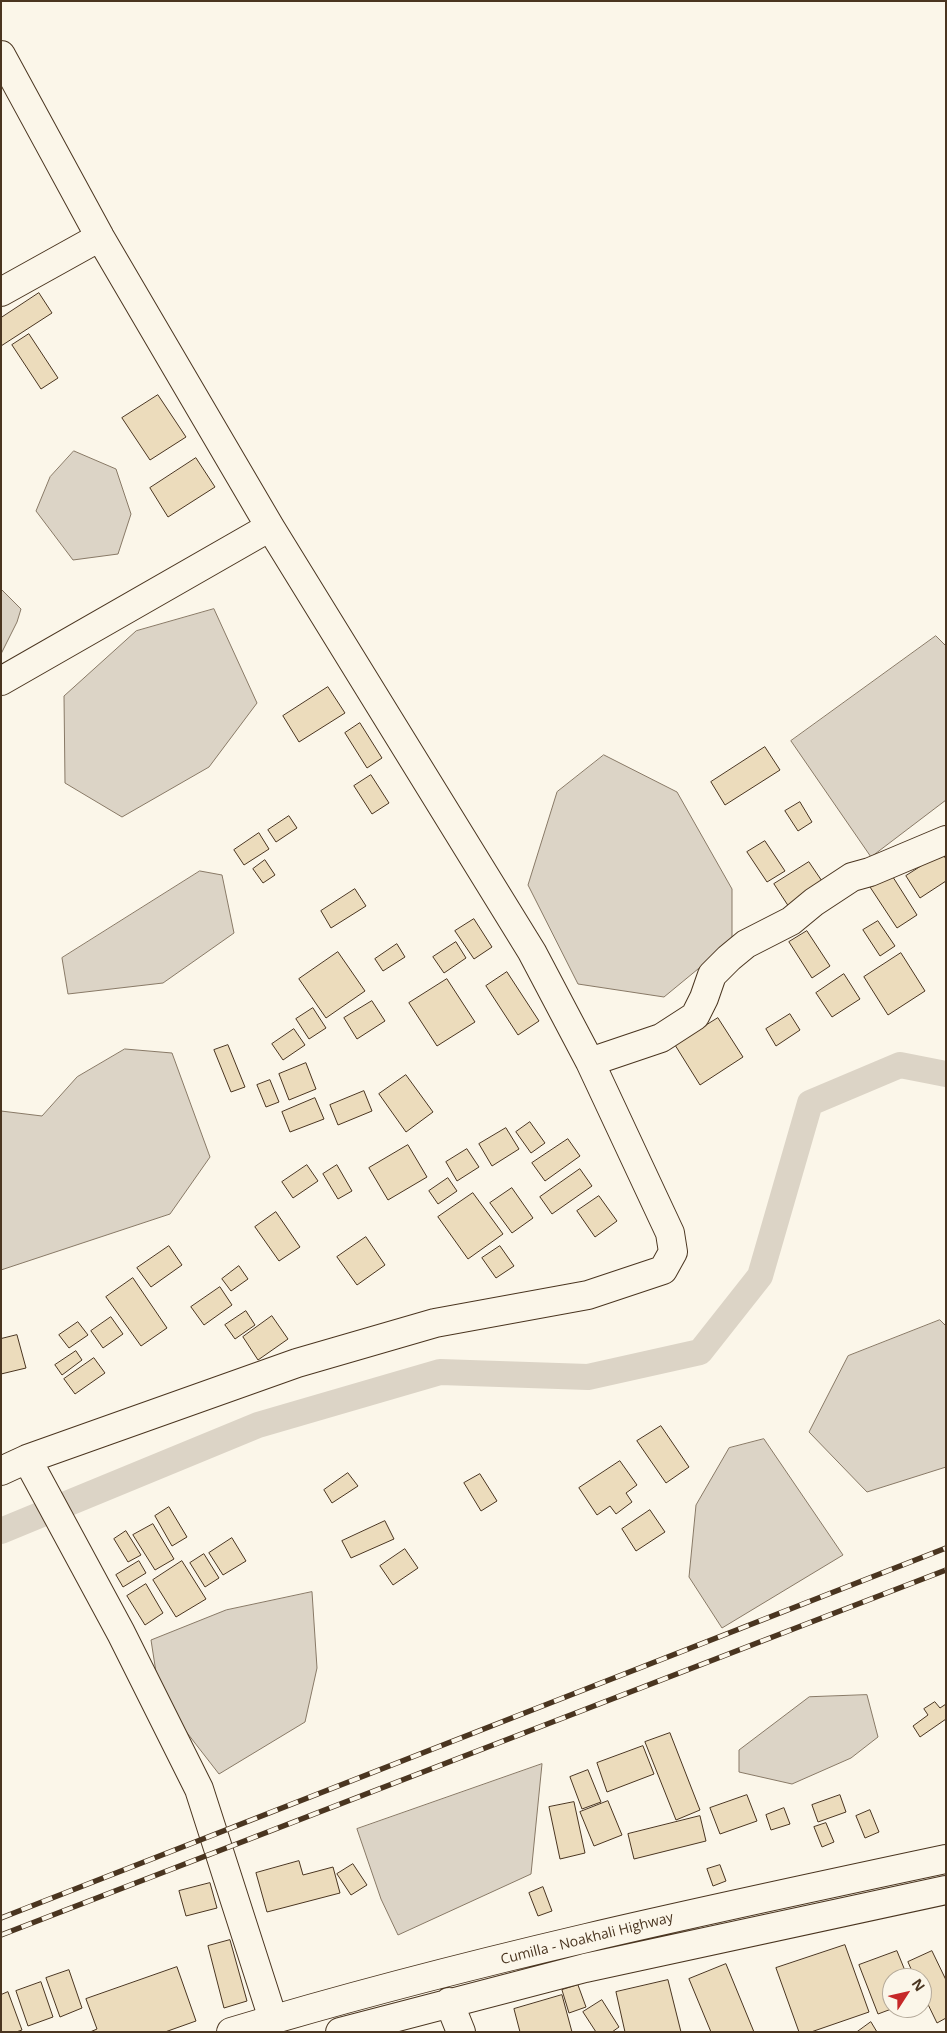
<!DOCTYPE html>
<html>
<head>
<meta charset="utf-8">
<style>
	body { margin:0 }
	#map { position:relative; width:947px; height:2033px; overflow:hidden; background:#fbf6e9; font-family:"Open Sans",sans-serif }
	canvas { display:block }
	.frame { position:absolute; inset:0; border:2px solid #4a3520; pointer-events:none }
	.north { position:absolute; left:882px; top:1968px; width:50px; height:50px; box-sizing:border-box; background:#fbf6e9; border:1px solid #b4a999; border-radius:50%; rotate:55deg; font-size:14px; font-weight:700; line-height:20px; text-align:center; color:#4a3520 }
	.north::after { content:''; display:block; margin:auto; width:18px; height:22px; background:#c62828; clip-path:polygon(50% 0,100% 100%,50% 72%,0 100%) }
</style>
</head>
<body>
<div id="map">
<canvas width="947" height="2033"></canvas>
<div class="frame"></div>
<div class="north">N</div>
</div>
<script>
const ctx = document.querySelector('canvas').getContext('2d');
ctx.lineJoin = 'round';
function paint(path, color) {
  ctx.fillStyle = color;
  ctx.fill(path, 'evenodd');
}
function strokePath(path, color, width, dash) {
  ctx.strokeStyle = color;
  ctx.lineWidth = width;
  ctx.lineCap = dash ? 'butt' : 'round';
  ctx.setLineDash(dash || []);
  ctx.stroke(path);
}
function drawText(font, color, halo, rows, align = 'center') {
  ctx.font = font + ' "Open Sans",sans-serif';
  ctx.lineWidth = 4;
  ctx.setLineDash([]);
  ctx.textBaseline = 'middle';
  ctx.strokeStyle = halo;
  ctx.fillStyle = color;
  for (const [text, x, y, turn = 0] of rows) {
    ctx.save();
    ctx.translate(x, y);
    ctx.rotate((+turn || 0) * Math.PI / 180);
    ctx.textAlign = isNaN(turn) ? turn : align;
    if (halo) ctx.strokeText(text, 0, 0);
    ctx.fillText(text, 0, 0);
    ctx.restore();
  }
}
const water = new Path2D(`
	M 74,451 L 116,469 L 131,514 L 118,554 L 73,560 L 36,511 L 50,477 Z
	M 1,589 L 21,609 L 17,622 L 1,654 Z
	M 214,609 L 257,703 L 209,767 L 122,817 L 65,783 L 64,696 L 136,631 Z
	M 936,636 L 946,646 L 946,800 L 871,857 L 791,741 Z
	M 604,755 L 677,792 L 732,889 L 732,941 L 664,997 L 578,984 L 528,885 L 557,792 Z
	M 200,871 L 222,875 L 234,933 L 163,983 L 68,994 L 62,958 Z
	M 125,1049 L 172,1053 L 210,1157 L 170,1214 L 1,1270 L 1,1111 L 42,1116 L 77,1077 Z
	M 940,1320 L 946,1326 L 946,1467 L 867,1492 L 809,1432 L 848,1356 Z
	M 764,1439 L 843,1555 L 722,1628 L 689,1577 L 696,1505 L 729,1448 Z
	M 312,1592 L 317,1668 L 305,1722 L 219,1774 L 160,1698 L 151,1640 L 226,1610 Z
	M 867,1695 L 878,1737 L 851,1758 L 792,1784 L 739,1772 L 739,1750 L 809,1697 Z
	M 542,1764 L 531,1874 L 398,1935 L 381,1899 L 357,1829 Z`);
paint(water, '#dcd4c6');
strokePath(water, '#887966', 1);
strokePath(new Path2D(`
	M 1,1531 L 258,1425 L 440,1372 L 588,1377 L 700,1352 L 760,1276 L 810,1103 L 900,1065 L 946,1074`), '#dcd4c6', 26);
const building = new Path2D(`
	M 39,293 L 52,313 L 1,346 L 1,318 Z
	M 29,334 L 58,378 L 41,389 L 12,345 Z
	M 158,395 L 186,437 L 150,460 L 122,418 Z
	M 196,458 L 215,487 L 168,517 L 150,488 Z
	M 328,687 L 345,713 L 299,742 L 283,716 Z
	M 360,723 L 382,758 L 367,768 L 345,733 Z
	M 765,747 L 780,770 L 725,805 L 711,782 Z
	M 371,775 L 389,803 L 372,814 L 354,786 Z
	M 800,802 L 812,822 L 798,831 L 785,811 Z
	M 289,816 L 297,828 L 276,842 L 268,830 Z
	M 259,833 L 269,849 L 244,865 L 234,850 Z
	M 765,841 L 785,871 L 767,882 L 747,852 Z
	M 942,853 L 946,859 L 946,881 L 920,898 L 906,876 Z
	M 265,860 L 275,875 L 263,883 L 253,869 Z
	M 809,862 L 824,884 L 789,907 L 774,884 Z
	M 891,874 L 917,915 L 897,928 L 870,887 Z
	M 355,889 L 366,906 L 331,928 L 321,911 Z
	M 474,919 L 492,947 L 474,959 L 455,931 Z
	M 878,921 L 895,946 L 880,956 L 863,930 Z
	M 807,931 L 830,966 L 812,978 L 789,942 Z
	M 456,942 L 466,958 L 444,973 L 433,957 Z
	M 397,944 L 405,957 L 383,971 L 375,959 Z
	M 338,952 L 365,991 L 326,1018 L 299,979 Z
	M 901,953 L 925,991 L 888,1015 L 864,977 Z
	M 507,972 L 539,1021 L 518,1035 L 486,986 Z
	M 844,974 L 860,999 L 832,1017 L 816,993 Z
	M 447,979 L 475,1022 L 437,1046 L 409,1003 Z
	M 372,1001 L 385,1021 L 357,1039 L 344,1018 Z
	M 313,1008 L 326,1028 L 309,1039 L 296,1019 Z
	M 790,1014 L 800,1030 L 776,1046 L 766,1029 Z
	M 718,1018 L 743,1057 L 700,1085 L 675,1045 Z
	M 294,1029 L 305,1045 L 283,1060 L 272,1044 Z
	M 228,1045 L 245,1087 L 231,1092 L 214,1050 Z
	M 306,1063 L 316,1089 L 289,1100 L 279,1074 Z
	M 406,1075 L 433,1112 L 406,1132 L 379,1094 Z
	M 270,1080 L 279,1102 L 266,1107 L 257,1085 Z
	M 364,1091 L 372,1111 L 338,1125 L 330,1105 Z
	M 315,1098 L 324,1119 L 290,1132 L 282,1112 Z
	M 530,1122 L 545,1143 L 531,1153 L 516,1132 Z
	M 506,1128 L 519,1149 L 492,1166 L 479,1144 Z
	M 568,1139 L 580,1156 L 545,1181 L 532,1163 Z
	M 408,1145 L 427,1177 L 388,1200 L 369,1168 Z
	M 467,1149 L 479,1167 L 457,1181 L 446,1162 Z
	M 307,1165 L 318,1181 L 293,1198 L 282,1182 Z
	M 337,1165 L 352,1191 L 338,1199 L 323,1174 Z
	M 580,1169 L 592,1186 L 552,1214 L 540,1197 Z
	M 448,1178 L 457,1191 L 438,1204 L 429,1191 Z
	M 512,1188 L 533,1218 L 512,1233 L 490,1203 Z
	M 473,1193 L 503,1234 L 468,1259 L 438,1217 Z
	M 599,1196 L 617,1221 L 595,1237 L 577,1211 Z
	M 276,1212 L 300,1247 L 279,1261 L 255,1227 Z
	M 366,1237 L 385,1265 L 357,1285 L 337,1257 Z
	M 169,1246 L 182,1265 L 151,1287 L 137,1268 Z
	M 500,1246 L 514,1266 L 496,1278 L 482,1258 Z
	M 239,1266 L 248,1279 L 231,1291 L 222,1279 Z
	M 133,1278 L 167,1328 L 141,1346 L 106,1297 Z
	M 220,1287 L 232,1305 L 204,1325 L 191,1307 Z
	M 246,1311 L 255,1325 L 235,1339 L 225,1325 Z
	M 272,1316 L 288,1339 L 258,1360 L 243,1337 Z
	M 111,1317 L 123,1334 L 103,1348 L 91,1331 Z
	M 78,1322 L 88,1335 L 69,1348 L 59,1335 Z
	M 17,1335 L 26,1368 L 1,1374 L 1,1339 Z
	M 76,1351 L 82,1360 L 62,1375 L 55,1365 Z
	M 94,1358 L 105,1373 L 75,1394 L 64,1379 Z
	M 661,1426 L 689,1467 L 666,1483 L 637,1441 Z
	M 620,1461 L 637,1485 L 626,1493 L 632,1502 L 616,1514 L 610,1506 L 597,1515 L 579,1488 Z
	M 348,1473 L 358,1486 L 332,1503 L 324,1490 Z
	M 480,1474 L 497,1501 L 481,1511 L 464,1483 Z
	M 169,1507 L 187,1537 L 172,1546 L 155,1516 Z
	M 650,1510 L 665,1532 L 636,1551 L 622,1529 Z
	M 385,1521 L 394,1539 L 351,1558 L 342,1541 Z
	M 153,1524 L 174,1559 L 155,1570 L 133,1535 Z
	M 126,1531 L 141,1555 L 128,1562 L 114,1539 Z
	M 232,1538 L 246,1561 L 223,1575 L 209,1553 Z
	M 405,1549 L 418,1568 L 393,1585 L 380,1566 Z
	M 204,1554 L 219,1578 L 205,1587 L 190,1563 Z
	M 139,1561 L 146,1573 L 123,1587 L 116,1575 Z
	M 182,1561 L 206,1599 L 176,1617 L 153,1580 Z
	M 146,1584 L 163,1613 L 145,1625 L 127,1596 Z
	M 935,1702 L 940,1708 L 946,1704 L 946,1719 L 920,1737 L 913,1726 L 928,1715 L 924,1709 Z
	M 670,1733 L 700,1810 L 676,1820 L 645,1742 Z
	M 643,1746 L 654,1774 L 607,1792 L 597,1763 Z
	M 588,1770 L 601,1802 L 582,1809 L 570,1777 Z
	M 747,1795 L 757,1821 L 720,1834 L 710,1808 Z
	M 840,1795 L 846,1812 L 818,1822 L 812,1805 Z
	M 608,1801 L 622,1835 L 594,1846 L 580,1812 Z
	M 574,1802 L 585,1853 L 560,1859 L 549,1807 Z
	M 784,1808 L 790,1824 L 771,1830 L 766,1815 Z
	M 870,1810 L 879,1832 L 865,1838 L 856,1816 Z
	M 700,1816 L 706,1841 L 634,1859 L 628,1834 Z
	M 826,1823 L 834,1842 L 822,1847 L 814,1827 Z
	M 299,1861 L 303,1875 L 333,1867 L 340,1893 L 267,1912 L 256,1873 Z
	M 353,1864 L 367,1885 L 351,1895 L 337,1874 Z
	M 720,1865 L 726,1881 L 713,1886 L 707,1869 Z
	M 210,1883 L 217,1908 L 186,1916 L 179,1891 Z
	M 543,1887 L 552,1911 L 538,1916 L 529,1893 Z
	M 230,1940 L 247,2001 L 224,2008 L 208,1946 Z
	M 845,1945 L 869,2012 L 811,2032 L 799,2032 L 776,1968 Z
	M 897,1951 L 908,1978 L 892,1978 L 892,2008 L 894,2008 L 878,2014 L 859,1965 Z
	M 932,1951 L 946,1980 L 946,2018 L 937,2023 L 922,1992 L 922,1978 L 915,1978 L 908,1962 Z
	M 726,1964 L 754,2032 L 711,2032 L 689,1979 Z
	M 177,1967 L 196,2021 L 165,2032 L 90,2032 L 97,2029 L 86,1999 Z
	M 69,1970 L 82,2008 L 60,2017 L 46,1978 Z
	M 668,1980 L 681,2032 L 625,2032 L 616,1992 Z
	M 41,1982 L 53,2017 L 28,2026 L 16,1991 Z
	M 578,1985 L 586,2007 L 569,2013 L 562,1990 Z
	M 8,1992 L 22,2030 L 16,2032 L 1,2032 L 1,1995 Z
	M 562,1995 L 572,2032 L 520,2032 L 514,2009 Z
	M 602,2000 L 619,2027 L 612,2032 L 596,2032 L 583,2012 Z
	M 871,2022 L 877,2032 L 857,2032 Z`);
paint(building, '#ecdcbc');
strokePath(building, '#4a3520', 1);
const minor = new Path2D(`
	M 1,55 L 100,237 L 270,527 L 532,952 L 590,1062 L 670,1233 L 673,1252 L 663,1270 L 588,1295 L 435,1323 L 297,1363 L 27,1459 L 1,1471
	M 1,292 L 100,237
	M 1,681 L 270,527
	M 590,1062 L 661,1038 L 695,1016 L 704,998 L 712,975 L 729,958 L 746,944 L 791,921 L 814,902 L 852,877 L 870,872 L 946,840
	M 27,1459 L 121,1633 L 199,1789 L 273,2019`);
const major = new Path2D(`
	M 449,2002 L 461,2032
	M 231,2032 C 466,1961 706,1910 946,1859
	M 340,2032 L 585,1968 L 946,1890`);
strokePath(minor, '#4a3520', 30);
strokePath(major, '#4a3520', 30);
strokePath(minor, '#fbf6e9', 28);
strokePath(major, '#fbf6e9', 28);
const rail = new Path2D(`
	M 1,1918 L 946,1548
	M 1,1935 L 946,1570`);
strokePath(rail, '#4a3520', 5.5);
strokePath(rail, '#fbf6e9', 4, [11]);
drawText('14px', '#4a3520', '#fbf6e9', [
	["Cumilla - Noakhali Highway",587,1939,-14]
]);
</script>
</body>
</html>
